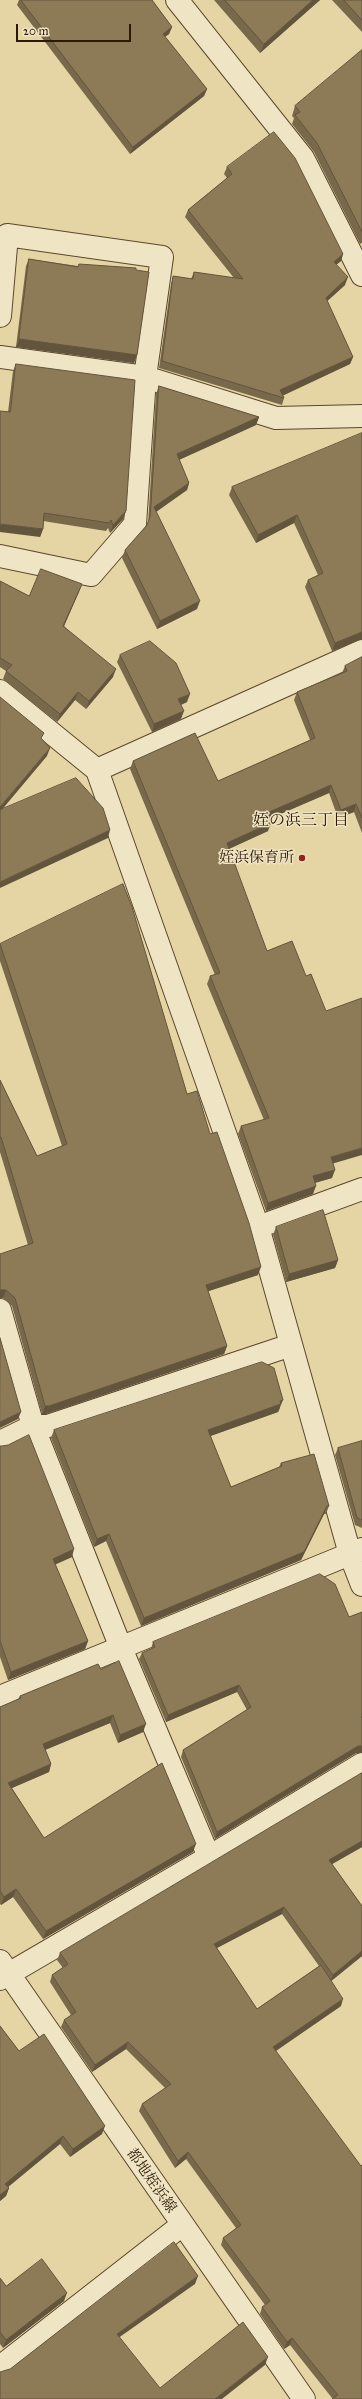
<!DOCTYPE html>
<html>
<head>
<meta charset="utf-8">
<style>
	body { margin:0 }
	#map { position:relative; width:362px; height:2399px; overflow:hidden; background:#e6d5a4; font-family:"IM FELL Great Primer",serif }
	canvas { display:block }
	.scale { position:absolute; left:16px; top:24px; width:115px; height:18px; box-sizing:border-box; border:2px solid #2d1803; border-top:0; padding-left:5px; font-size:12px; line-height:14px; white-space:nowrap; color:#2d1803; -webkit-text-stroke:3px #efe4c4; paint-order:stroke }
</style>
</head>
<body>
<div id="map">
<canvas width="362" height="2399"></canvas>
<div class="scale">20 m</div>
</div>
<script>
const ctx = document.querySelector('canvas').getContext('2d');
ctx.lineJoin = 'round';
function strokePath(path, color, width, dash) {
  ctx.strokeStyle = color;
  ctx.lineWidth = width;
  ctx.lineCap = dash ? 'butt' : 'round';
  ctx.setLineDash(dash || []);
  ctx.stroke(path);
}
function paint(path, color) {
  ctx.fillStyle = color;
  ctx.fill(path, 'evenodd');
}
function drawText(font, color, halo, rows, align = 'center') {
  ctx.font = font + ' "IM FELL Great Primer","Noto Serif JP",serif';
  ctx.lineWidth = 3;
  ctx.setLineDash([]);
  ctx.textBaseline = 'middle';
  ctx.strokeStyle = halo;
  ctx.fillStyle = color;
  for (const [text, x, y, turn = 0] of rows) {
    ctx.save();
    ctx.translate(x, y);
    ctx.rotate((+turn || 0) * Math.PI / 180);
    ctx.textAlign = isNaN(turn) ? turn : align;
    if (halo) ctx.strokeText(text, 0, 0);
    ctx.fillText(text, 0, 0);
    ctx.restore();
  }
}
const minor = new Path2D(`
	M 177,0 L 303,158 L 362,275
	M 0,316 L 7,235 L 162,257 L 145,377 L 135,524 L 91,575 L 0,556
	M 0,357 L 145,377 L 276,418 L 362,416
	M 0,691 L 97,770 L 258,1227 L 350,1554 L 362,1585
	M 97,770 L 362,651
	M 258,1227 L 362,1189
	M 0,1310 L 33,1426 L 121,1648 L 209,1857
	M 0,1442 L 33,1426 L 48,1426 L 291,1345
	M 0,1697 L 362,1549
	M 0,1961 L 304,2399
	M 0,1979 L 209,1857 L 362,1764
	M 0,2367 L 182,2225`);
strokePath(minor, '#5b472b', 24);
strokePath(minor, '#efe4c4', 22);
paint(new Path2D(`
	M 19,0 L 152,0 L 172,27 L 169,34 L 165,37 L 207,89 L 204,96 L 130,154 L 17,5 Z
	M 214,0 L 320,0 L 260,53 Z
	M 332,0 L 362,0 L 362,32 Z
	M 362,50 L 362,243 L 360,244 L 314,152 L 292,124 L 294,118 L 292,116 L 295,106 Z
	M 227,167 L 343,254 L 341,261 L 336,265 L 345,285 L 327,301 L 353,357 L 350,364 L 283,395 L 284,398 L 282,405 L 159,368 L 171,284 L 173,276 L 191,279 L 194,272 L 234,278 L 185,217 L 188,210 L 227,178 L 224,174 Z
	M 29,259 L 78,266 L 79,264 L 137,355 L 134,363 L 16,347 L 26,266 Z
	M 16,364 L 126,511 L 123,519 L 110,533 L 108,528 L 106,531 L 43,521 L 43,529 L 40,537 L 8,412 L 13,371 Z
	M 159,386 L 259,417 L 256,425 L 179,460 L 189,483 L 187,490 L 156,511 L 197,609 L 157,629 L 122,558 L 125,550 L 148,524 L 156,394 Z
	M 362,434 L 362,639 L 332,651 L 305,587 L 308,580 L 318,575 L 294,523 L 256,543 L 229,495 L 232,487 Z
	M 0,581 L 29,596 L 82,584 L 64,626 L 113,677 L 86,709 L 75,700 L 57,722 L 3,679 L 6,671 L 0,667 Z
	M 120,655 L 187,702 L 181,705 L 181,719 L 152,732 L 117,662 Z
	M 362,657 L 362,833 L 354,812 L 338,818 L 329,793 L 269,819 L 268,831 L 229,849 L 333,1164 L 332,1178 L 315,1183 L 313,1194 L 266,1211 L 238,1134 L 241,1126 L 264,1120 L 207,984 L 210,976 L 215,975 L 130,769 L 133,761 L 218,781 L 310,740 L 294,700 L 297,692 L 342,673 L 345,666 Z
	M 0,944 L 187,1094 L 210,1134 L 258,1275 L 208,1291 L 227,1346 L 224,1354 L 46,1414 L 42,1414 L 12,1306 L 3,1298 L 0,1298 L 28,1245 L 0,1152 L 0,1080 L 37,1156 L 62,1146 L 0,961 Z
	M 276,1227 L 338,1260 L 335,1268 L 286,1282 L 273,1235 Z
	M 280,1408 L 278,1412 L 210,1436 L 231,1487 L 279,1467 L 281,1463 L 329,1506 L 326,1514 L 324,1514 L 301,1560 L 141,1626 L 106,1541 L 94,1547 L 51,1438 L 54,1430 L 280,1407 Z
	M 362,1441 L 362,1528 L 355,1525 L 335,1455 L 338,1448 Z
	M 0,1446 L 72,1557 L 55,1564 L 88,1641 L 85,1649 L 8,1680 L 0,1657 Z
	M 362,1612 L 362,1753 L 356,1753 L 215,1839 L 181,1757 L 183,1750 L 247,1710 L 237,1692 L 166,1722 L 139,1659 L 142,1653 L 151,1649 L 153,1642 L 349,1617 Z
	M 101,1669 L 143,1732 L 118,1743 L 110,1723 L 45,1750 L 51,1764 L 49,1772 L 12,1788 L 44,1838 L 193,1852 L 43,1939 L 13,1897 L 1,1905 L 0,1904 L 0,1707 L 18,1699 L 20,1696 Z
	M 362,1773 L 362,1847 L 332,1864 L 362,1906 L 362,1956 L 331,1981 L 341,2006 L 276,2051 L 362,2399 L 332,2398 L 290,2345 L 284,2349 L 260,2314 L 262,2307 L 265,2305 L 221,2245 L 223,2238 L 236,2228 L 186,2159 L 175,2168 L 139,2111 L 142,2104 L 165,2088 L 126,2049 L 92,2072 L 61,2027 L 64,2020 L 71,2015 L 50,1982 L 52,1975 L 63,1968 L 57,1960 L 60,1953 ZM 282,1914 L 319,1966 L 257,2009 L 217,1948 Z
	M 0,2026 L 19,2051 L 102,2134 L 70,2157 L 60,2144 L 8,2187 L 9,2188 L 6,2196 L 0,2201 Z
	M 0,2278 L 6,2286 L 64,2301 L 3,2348 L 0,2344 Z`), '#79694b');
paint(new Path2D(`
	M 313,0 L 320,0 L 260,53 L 264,44 Z
	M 172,27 L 169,34 L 160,40 L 163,34 Z
	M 207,89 L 204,96 L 130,154 L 133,147 Z
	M 343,254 L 341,261 L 331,269 L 334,262 Z
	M 348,277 L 345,285 L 323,305 L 326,298 Z
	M 19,339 L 137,355 L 134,363 L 16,347 Z
	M 353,357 L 350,364 L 280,397 L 280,390 Z
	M 259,417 L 256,425 L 174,462 L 177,454 Z
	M 189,483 L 187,490 L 152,515 L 154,507 Z
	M 126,511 L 123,519 L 110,533 L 113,525 Z
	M 297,515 L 294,523 L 256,543 L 258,535 Z
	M 0,524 L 43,529 L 40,537 L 0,532 Z
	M 82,584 L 79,592 L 61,633 L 63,626 Z
	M 200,601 L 197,609 L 157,629 L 160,621 Z
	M 362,632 L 362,639 L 332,651 L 335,643 Z
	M 116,669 L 113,677 L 86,709 L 89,701 Z
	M 78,692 L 75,700 L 57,722 L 60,714 Z
	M 190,694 L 187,702 L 175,707 L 178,699 Z
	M 184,711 L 181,719 L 152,732 L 154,724 Z
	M 50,748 L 47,756 L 0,812 L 0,807 Z
	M 331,785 L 329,793 L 264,821 L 267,813 Z
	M 356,804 L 354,812 L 338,818 L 341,810 Z
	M 271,823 L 268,831 L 224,851 L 227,843 Z
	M 110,830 L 108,838 L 0,888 L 0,882 Z
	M 362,1148 L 362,1155 L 328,1165 L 331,1157 Z
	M 335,1170 L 332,1178 L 310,1184 L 313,1176 Z
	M 316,1186 L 313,1194 L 266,1211 L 268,1203 Z
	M 338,1260 L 335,1268 L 286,1282 L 289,1274 Z
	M 261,1267 L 258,1275 L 203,1293 L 206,1285 Z
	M 0,1290 L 6,1290 L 3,1298 L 0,1298 Z
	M 227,1346 L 224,1354 L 46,1414 L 42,1414 L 45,1406 Z
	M 283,1400 L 278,1412 L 205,1438 L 208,1430 Z
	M 21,1412 L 18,1419 L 0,1428 L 0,1422 Z
	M 327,1506 L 324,1514 L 301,1560 L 141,1626 L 144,1618 Z
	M 109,1534 L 106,1541 L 94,1547 L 97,1539 Z
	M 74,1549 L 72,1557 L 50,1567 L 53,1559 Z
	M 88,1641 L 85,1649 L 8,1680 L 11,1672 Z
	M 239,1685 L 237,1692 L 166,1722 L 168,1715 Z
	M 113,1715 L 110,1723 L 40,1752 L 43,1744 Z
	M 146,1724 L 143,1732 L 118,1743 L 120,1735 Z
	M 358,1746 L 362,1746 L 362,1753 L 356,1753 L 215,1839 L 217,1832 Z
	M 51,1764 L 49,1772 L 5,1791 L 8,1783 Z
	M 362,1841 L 362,1847 L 327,1867 L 329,1860 Z
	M 196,1844 L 193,1852 L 43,1939 L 46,1931 Z
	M 16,1889 L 13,1897 L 1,1905 L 4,1897 Z
	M 284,1907 L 282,1914 L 211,1951 L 214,1944 Z
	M 362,1951 L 362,1956 L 330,1982 L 333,1975 Z
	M 343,1999 L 341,2006 L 271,2054 L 273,2047 Z
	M 128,2042 L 126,2049 L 92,2072 L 95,2065 Z
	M 105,2126 L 102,2134 L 70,2157 L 73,2149 Z
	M 63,2136 L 60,2144 L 2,2192 L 5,2184 Z
	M 188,2152 L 186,2159 L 175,2168 L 178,2161 Z
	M 9,2188 L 6,2196 L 0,2201 L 0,2195 Z
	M 198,2276 L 195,2284 L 114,2341 L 117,2334 Z
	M 67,2293 L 64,2301 L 3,2348 L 6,2340 Z
	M 292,2338 L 290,2345 L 284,2349 L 287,2342 Z
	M 268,2357 L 265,2365 L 222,2399 L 215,2399 Z`), '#63553d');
const building = new Path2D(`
	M 21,0 L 152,0 L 172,27 L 163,34 L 207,89 L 133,147 Z
	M 225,0 L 313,0 L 264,44 Z
	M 344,0 L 362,0 L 362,20 Z
	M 362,50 L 362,232 L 317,143 L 295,115 L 300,112 L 295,106 Z
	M 274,132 L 295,158 L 343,254 L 334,262 L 348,277 L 326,298 L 353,357 L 280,390 L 284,398 L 162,361 L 173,276 L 193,279 L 194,272 L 243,279 L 188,210 L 232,174 L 227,167 Z
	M 29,259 L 78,267 L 79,264 L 136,268 L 136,270 L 149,272 L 137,355 L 19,339 Z
	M 16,364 L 135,380 L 126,511 L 113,525 L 111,520 L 109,523 L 44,513 L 43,529 L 0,524 L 0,411 L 10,412 Z
	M 159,386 L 259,417 L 177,454 L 189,483 L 154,507 L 200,601 L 160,621 L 125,550 L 147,525 L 150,517 Z
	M 362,433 L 362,632 L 335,643 L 308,580 L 323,573 L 297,515 L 258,535 L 232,487 Z
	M 41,569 L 82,584 L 63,626 L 116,669 L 89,701 L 78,692 L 60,714 L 6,671 L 12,665 L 0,658 L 0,581 L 29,596 Z
	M 150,641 L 176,663 L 190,694 L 178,699 L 184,711 L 154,724 L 120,655 Z
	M 362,657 L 362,818 L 356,804 L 341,810 L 331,785 L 267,813 L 271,823 L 227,843 L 267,951 L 292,941 L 306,976 L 311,974 L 326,1011 L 362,998 L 362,1148 L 331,1157 L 335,1170 L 313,1176 L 316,1186 L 268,1203 L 241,1126 L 269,1118 L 210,976 L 220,973 L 133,761 L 195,733 L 218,781 L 315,738 L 297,692 L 347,671 L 345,666 Z
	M 0,697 L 44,733 L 41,738 L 50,748 L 0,807 Z
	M 76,778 L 103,808 L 110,830 L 0,882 L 0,810 Z
	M 123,884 L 132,907 L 187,1094 L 197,1091 L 210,1134 L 217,1132 L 249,1223 L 261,1267 L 206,1285 L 227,1346 L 49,1406 L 45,1406 L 15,1298 L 6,1290 L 0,1290 L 0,1254 L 33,1243 L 1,1137 L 0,1137 L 0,1080 L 37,1156 L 67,1144 L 0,944 Z
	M 323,1210 L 338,1260 L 289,1274 L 276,1227 Z
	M 0,1338 L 21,1412 L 0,1422 Z
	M 262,1362 L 274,1368 L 283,1400 L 280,1401 L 281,1404 L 208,1430 L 231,1487 L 282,1466 L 281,1463 L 314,1454 L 329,1506 L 327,1506 L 304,1552 L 144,1618 L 109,1534 L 97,1539 L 54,1430 Z
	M 29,1435 L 74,1549 L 53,1559 L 88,1641 L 11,1672 L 0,1641 L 0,1446 L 2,1446 L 8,1445 Z
	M 362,1441 L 362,1520 L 357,1518 L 338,1448 Z
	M 320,1574 L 335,1584 L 349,1617 L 362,1612 L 362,1717 L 361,1717 L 362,1718 L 362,1746 L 358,1746 L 217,1832 L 183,1750 L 251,1707 L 239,1685 L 168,1715 L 142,1653 L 155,1647 L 153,1642 Z
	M 119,1661 L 146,1724 L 120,1735 L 113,1715 L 43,1744 L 51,1764 L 8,1783 L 44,1838 L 162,1763 L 196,1844 L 46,1931 L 16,1889 L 4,1897 L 0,1891 L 0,1707 L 21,1698 L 20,1696 L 98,1664 L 101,1669 Z
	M 362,1773 L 362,1841 L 329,1860 L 362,1906 L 362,1951 L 333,1975 L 284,1907 L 214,1944 L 257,2009 L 321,1965 L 343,1999 L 273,2047 L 361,2166 L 362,2165 L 362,2399 L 332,2399 L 338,2395 L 292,2338 L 287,2342 L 262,2307 L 270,2301 L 223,2238 L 241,2225 L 188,2152 L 178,2161 L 142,2104 L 171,2084 L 128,2042 L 95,2065 L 64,2020 L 76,2012 L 52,1975 L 68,1964 L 60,1953 Z
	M 0,2026 L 19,2051 L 44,2034 L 105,2126 L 73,2149 L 63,2136 L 5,2184 L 9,2188 L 0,2195 Z
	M 174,2242 L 198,2276 L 117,2334 L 160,2388 L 243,2322 L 268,2357 L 215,2399 L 0,2399 L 0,2372 L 10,2369 Z
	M 42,2259 L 67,2293 L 6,2340 L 0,2332 L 0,2278 L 6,2286 Z`);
paint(building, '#8d7a57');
strokePath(building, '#63553d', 1);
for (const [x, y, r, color] of [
	[302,858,4,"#8f2418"]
]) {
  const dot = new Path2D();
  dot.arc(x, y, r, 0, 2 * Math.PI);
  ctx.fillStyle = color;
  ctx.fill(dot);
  strokePath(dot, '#efe4c4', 1.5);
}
drawText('15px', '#2d1803', '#efe4c4', [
	["姪浜保育所",294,858]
], 'right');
drawText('15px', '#2d1803', '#efe4c4', [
	["都地姪浜線",151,2181,55]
]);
drawText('16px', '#2d1803', '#efe4c4', [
	["姪の浜三丁目",301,821]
]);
</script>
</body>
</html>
